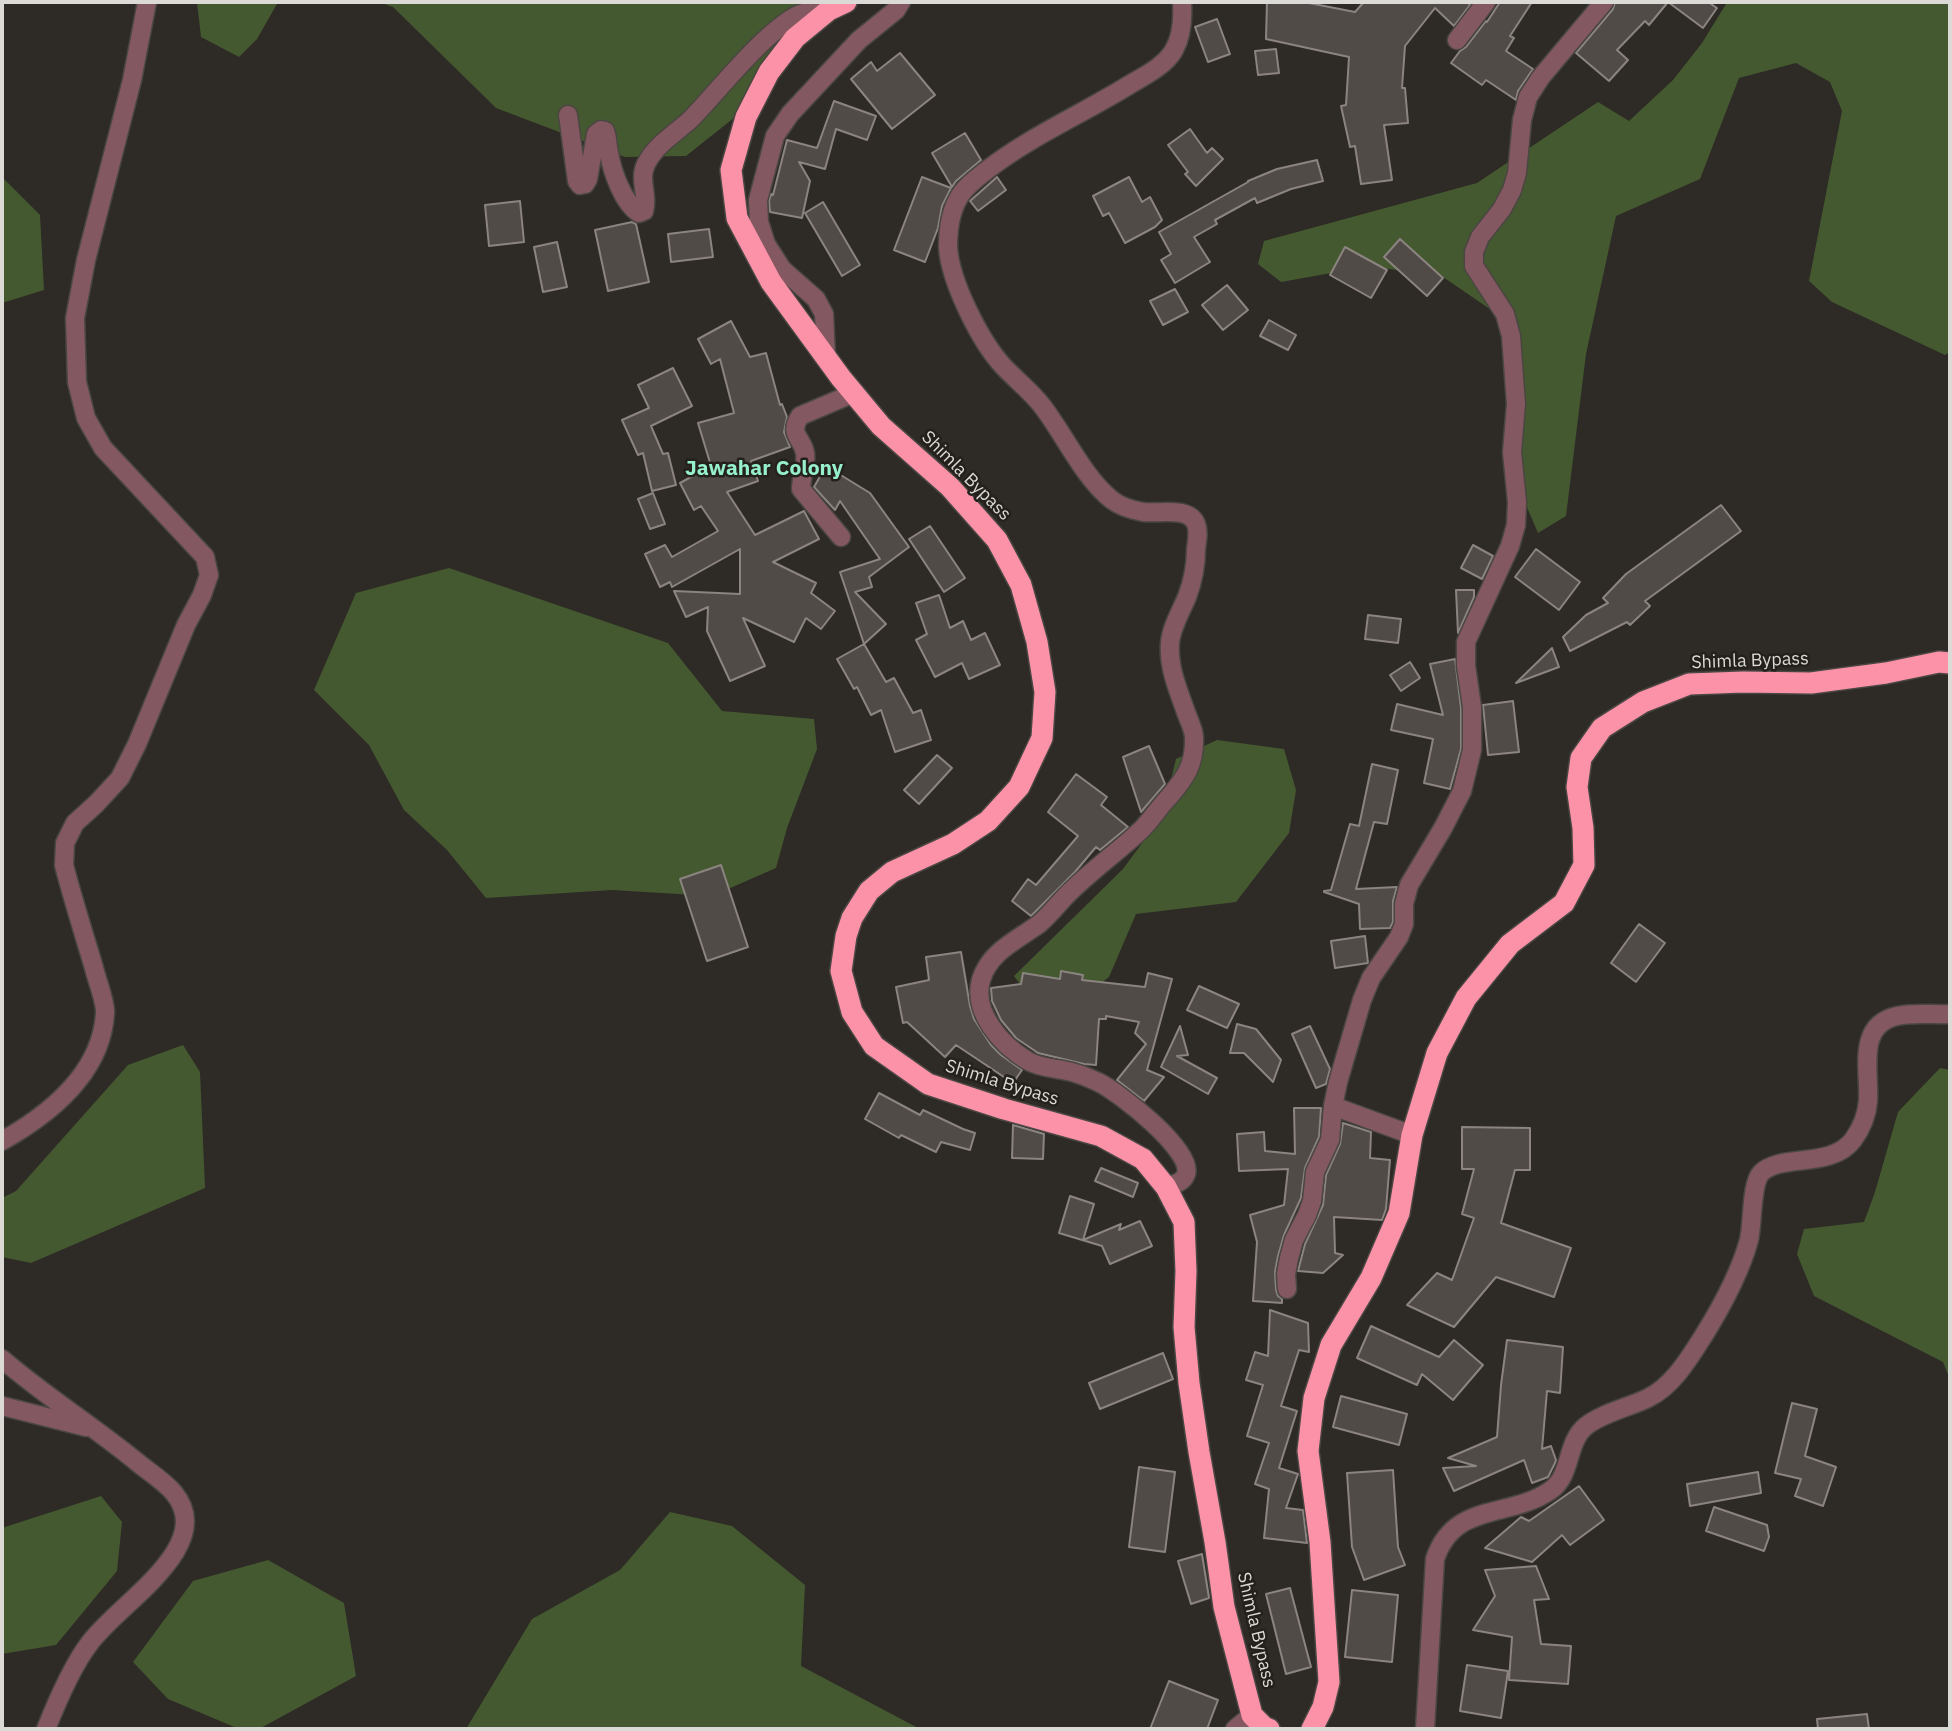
<!DOCTYPE html>
<html>
<head>
<meta charset="utf-8">
<style>
	body { margin:0 }
	#map { position:relative; width:1952px; height:1731px; overflow:hidden; background:#2e2a26; font-family:"IBM Plex Sans",sans-serif }
	canvas { display:block }
	.frame { position:absolute; inset:0; border:4px solid #dcdad7; pointer-events:none }
</style>
</head>
<body>
<div id="map">
<canvas width="1952" height="1731"></canvas>
<div class="frame"></div>
</div>
<script>
const ctx = document.querySelector('canvas').getContext('2d');
ctx.lineJoin = 'round';
function paint(path, color) {
  ctx.fillStyle = color;
  ctx.fill(path, 'evenodd');
}
function strokePath(path, color, width, dash) {
  ctx.strokeStyle = color;
  ctx.lineWidth = width;
  ctx.lineCap = dash ? 'butt' : 'round';
  ctx.setLineDash(dash || []);
  ctx.stroke(path);
}
function drawText(font, color, halo, rows, align = 'center') {
  ctx.font = font + ' "IBM Plex Sans",sans-serif';
  ctx.lineWidth = 5;
  ctx.setLineDash([]);
  ctx.textBaseline = 'middle';
  ctx.strokeStyle = halo;
  ctx.fillStyle = color;
  for (const [text, x, y, turn = 0] of rows) {
    ctx.save();
    ctx.translate(x, y);
    ctx.rotate((+turn || 0) * Math.PI / 180);
    ctx.textAlign = isNaN(turn) ? turn : align;
    if (halo) ctx.strokeText(text, 0, 0);
    ctx.fillText(text, 0, 0);
    ctx.restore();
  }
}
paint(new Path2D(`
	M 197,2 L 278,2 L 257,39 L 239,57 L 201,37 Z
	M 379,2 L 837,2 L 785,21 L 754,102 L 686,156 L 625,157 L 496,108 L 393,7 Z
	M 1725,2 L 1950,2 L 1950,352 L 1945,355 L 1832,302 L 1809,281 L 1842,111 L 1830,82 L 1796,63 L 1739,78 L 1700,179 L 1616,216 L 1586,354 L 1566,516 L 1538,533 L 1523,498 L 1519,371 L 1500,316 L 1443,277 L 1370,266 L 1281,282 L 1258,264 L 1264,241 L 1477,183 L 1598,102 L 1629,121 L 1673,80 L 1702,43 L 1726,4 Z
	M 2,177 L 40,215 L 44,290 L 2,303 Z
	M 449,568 L 668,643 L 722,711 L 814,719 L 817,749 L 787,828 L 776,868 L 712,896 L 612,890 L 486,898 L 447,850 L 404,810 L 369,745 L 314,690 L 356,593 Z
	M 1217,740 L 1284,749 L 1296,790 L 1289,833 L 1236,902 L 1136,914 L 1109,977 L 1075,1003 L 1030,998 L 1014,976 L 1123,869 L 1162,816 L 1176,759 Z
	M 183,1045 L 200,1072 L 205,1188 L 31,1263 L 2,1257 L 2,1198 L 16,1191 L 128,1065 Z
	M 1940,1068 L 1950,1070 L 1950,1380 L 1943,1362 L 1814,1296 L 1797,1254 L 1804,1229 L 1864,1222 L 1875,1192 L 1898,1112 Z
	M 101,1496 L 122,1522 L 117,1571 L 56,1645 L 2,1654 L 2,1528 Z
	M 670,1512 L 732,1526 L 805,1585 L 801,1666 L 920,1729 L 466,1729 L 532,1619 L 620,1570 Z
	M 268,1560 L 344,1603 L 356,1676 L 259,1729 L 239,1729 L 168,1699 L 133,1662 L 193,1581 Z`), '#455930');
const building = new Path2D(`
	M 1267,2 L 1304,2 L 1355,12 L 1364,2 L 1467,2 L 1470,5 L 1454,26 L 1435,8 L 1405,46 L 1402,88 L 1405,88 L 1408,123 L 1384,125 L 1392,180 L 1361,184 L 1355,146 L 1350,147 L 1341,106 L 1346,105 L 1349,57 L 1266,39 Z
	M 1500,2 L 1532,2 L 1510,36 L 1514,38 L 1506,51 L 1533,69 L 1518,91 L 1516,100 L 1486,80 L 1482,85 L 1451,63 L 1460,51 L 1466,47 L 1486,21 L 1487,22 Z
	M 1615,2 L 1708,2 L 1717,8 L 1703,28 L 1668,2 L 1649,25 L 1645,21 L 1617,50 L 1628,60 L 1609,81 L 1576,53 L 1613,9 Z
	M 1217,19 L 1230,54 L 1208,62 L 1195,27 Z
	M 1276,49 L 1279,73 L 1258,75 L 1255,51 Z
	M 900,53 L 935,95 L 892,129 L 851,79 L 871,62 L 877,71 Z
	M 834,101 L 876,116 L 867,140 L 836,129 L 825,169 L 799,162 L 810,181 L 802,218 L 770,212 L 769,201 L 771,194 L 773,195 L 787,140 L 817,148 Z
	M 1190,129 L 1207,153 L 1212,148 L 1223,159 L 1196,186 L 1185,174 L 1188,172 L 1168,145 Z
	M 965,133 L 981,160 L 956,181 L 952,187 L 932,153 Z
	M 1317,160 L 1323,181 L 1291,189 L 1257,203 L 1255,198 L 1215,220 L 1217,224 L 1194,237 L 1210,262 L 1175,283 L 1161,260 L 1171,254 L 1159,232 L 1248,182 L 1248,181 L 1277,169 Z
	M 922,177 L 951,188 L 942,206 L 938,228 L 925,262 L 894,250 Z
	M 997,177 L 1006,190 L 978,211 L 970,201 Z
	M 1129,177 L 1142,202 L 1150,197 L 1162,220 L 1155,227 L 1125,243 L 1109,213 L 1103,216 L 1093,196 Z
	M 520,201 L 524,242 L 489,246 L 485,205 Z
	M 823,202 L 860,265 L 842,276 L 805,213 Z
	M 632,222 L 636,224 L 649,282 L 608,291 L 595,230 Z
	M 709,229 L 713,257 L 671,262 L 668,234 Z
	M 1400,239 L 1443,278 L 1427,296 L 1384,257 Z
	M 557,242 L 567,287 L 543,292 L 534,247 Z
	M 1345,247 L 1387,270 L 1371,298 L 1330,275 Z
	M 1227,285 L 1248,310 L 1223,330 L 1202,305 Z
	M 1175,289 L 1188,312 L 1163,325 L 1150,301 Z
	M 1269,320 L 1296,335 L 1288,350 L 1260,336 Z
	M 731,321 L 750,357 L 766,353 L 780,405 L 782,404 L 787,417 L 784,432 L 790,447 L 751,461 L 758,481 L 727,492 L 755,535 L 804,511 L 819,539 L 773,562 L 816,583 L 811,593 L 835,611 L 821,629 L 806,618 L 794,642 L 743,618 L 765,666 L 730,681 L 707,631 L 708,607 L 686,617 L 674,591 L 740,594 L 740,549 L 672,587 L 670,582 L 660,587 L 645,554 L 665,545 L 672,557 L 718,531 L 701,506 L 694,510 L 680,483 L 711,466 L 698,423 L 734,413 L 720,359 L 711,364 L 698,339 Z
	M 673,368 L 692,406 L 651,426 L 663,454 L 668,453 L 676,485 L 652,491 L 643,453 L 638,455 L 622,420 L 649,408 L 638,385 Z
	M 826,466 L 870,493 L 909,547 L 869,577 L 872,587 L 855,592 L 886,624 L 864,644 L 886,682 L 894,678 L 913,713 L 921,710 L 931,740 L 895,752 L 881,710 L 871,715 L 857,687 L 854,689 L 837,659 L 864,644 L 840,572 L 880,559 L 840,501 L 835,510 L 814,487 Z
	M 653,493 L 665,524 L 650,529 L 638,499 Z
	M 1721,505 L 1741,531 L 1645,601 L 1650,606 L 1630,625 L 1627,622 L 1570,651 L 1563,637 L 1586,615 L 1608,603 L 1603,598 L 1626,574 Z
	M 930,526 L 965,578 L 944,592 L 909,539 Z
	M 1473,545 L 1493,556 L 1482,579 L 1461,568 Z
	M 1536,549 L 1580,582 L 1559,610 L 1515,577 Z
	M 1456,590 L 1474,590 L 1474,597 L 1458,633 Z
	M 939,595 L 950,628 L 963,621 L 971,640 L 985,633 L 1000,665 L 969,679 L 962,663 L 935,677 L 916,640 L 927,634 L 916,603 Z
	M 1368,615 L 1401,619 L 1398,643 L 1365,639 Z
	M 1552,648 L 1559,667 L 1516,683 Z
	M 1455,659 L 1461,708 L 1461,749 L 1450,789 L 1424,783 L 1433,739 L 1391,730 L 1397,704 L 1443,715 L 1430,664 Z
	M 1410,662 L 1420,678 L 1401,691 L 1390,675 Z
	M 1513,701 L 1519,752 L 1488,755 L 1483,705 Z
	M 1149,746 L 1165,784 L 1141,812 L 1123,757 Z
	M 937,755 L 952,768 L 919,804 L 904,790 Z
	M 1372,764 L 1398,770 L 1387,824 L 1374,822 L 1356,889 L 1397,887 L 1393,901 L 1393,922 L 1390,928 L 1360,929 L 1359,904 L 1324,892 L 1324,891 L 1331,890 L 1350,824 L 1359,826 Z
	M 1076,774 L 1107,797 L 1101,805 L 1128,827 L 1100,850 L 1096,847 L 1075,872 L 1031,916 L 1012,901 L 1028,879 L 1036,885 L 1078,836 L 1048,812 Z
	M 721,865 L 748,947 L 707,961 L 680,879 Z
	M 1639,924 L 1665,943 L 1636,982 L 1611,963 Z
	M 1365,936 L 1368,963 L 1335,968 L 1331,941 Z
	M 961,952 L 970,1006 L 974,1019 L 991,1045 L 1001,1055 L 1022,1070 L 1013,1083 L 956,1045 L 945,1057 L 907,1022 L 903,1023 L 896,987 L 929,980 L 926,957 Z
	M 1061,971 L 1083,975 L 1082,980 L 1145,987 L 1148,973 L 1172,979 L 1147,1070 L 1164,1077 L 1144,1101 L 1117,1080 L 1146,1044 L 1135,1033 L 1139,1022 L 1106,1016 L 1106,1019 L 1099,1019 L 1096,1065 L 1084,1064 L 1038,1053 L 1016,1038 L 1001,1020 L 992,1001 L 991,988 L 1021,984 L 1023,973 L 1060,979 Z
	M 1199,986 L 1239,1004 L 1227,1028 L 1187,1010 Z
	M 1237,1024 L 1256,1029 L 1281,1060 L 1273,1082 L 1244,1053 L 1230,1053 Z
	M 1180,1026 L 1188,1055 L 1177,1056 L 1217,1078 L 1208,1094 L 1161,1067 Z
	M 1310,1026 L 1330,1069 L 1326,1084 L 1316,1088 L 1292,1034 Z
	M 879,1093 L 920,1115 L 923,1110 L 963,1129 L 975,1133 L 970,1150 L 941,1142 L 936,1152 L 901,1135 L 899,1138 L 865,1119 Z
	M 1294,1108 L 1321,1108 L 1319,1137 L 1305,1168 L 1301,1198 L 1284,1235 L 1278,1256 L 1275,1272 L 1276,1290 L 1278,1296 L 1282,1299 L 1282,1303 L 1253,1301 L 1257,1242 L 1250,1215 L 1284,1205 L 1288,1169 L 1239,1171 L 1237,1134 L 1264,1132 L 1265,1151 L 1295,1154 Z
	M 1343,1123 L 1371,1132 L 1370,1158 L 1390,1160 L 1386,1209 L 1382,1220 L 1334,1217 L 1335,1253 L 1343,1255 L 1323,1273 L 1298,1271 L 1305,1244 L 1323,1205 L 1326,1175 L 1340,1144 Z
	M 1013,1125 L 1044,1134 L 1043,1159 L 1012,1158 Z
	M 1462,1127 L 1530,1128 L 1530,1170 L 1515,1170 L 1501,1223 L 1571,1248 L 1554,1297 L 1496,1277 L 1454,1327 L 1407,1305 L 1437,1273 L 1452,1280 L 1474,1218 L 1462,1214 L 1474,1169 L 1462,1169 Z
	M 1101,1168 L 1138,1183 L 1133,1197 L 1095,1181 Z
	M 1070,1196 L 1094,1204 L 1083,1240 L 1121,1224 L 1119,1230 L 1140,1221 L 1152,1246 L 1110,1264 L 1102,1246 L 1059,1233 Z
	M 1270,1310 L 1308,1323 L 1309,1352 L 1299,1350 L 1281,1406 L 1297,1411 L 1279,1468 L 1298,1474 L 1286,1508 L 1303,1510 L 1307,1543 L 1264,1538 L 1269,1489 L 1255,1484 L 1269,1443 L 1247,1436 L 1263,1385 L 1246,1380 L 1255,1352 L 1268,1356 Z
	M 1371,1326 L 1439,1357 L 1454,1340 L 1483,1365 L 1453,1400 L 1422,1374 L 1417,1385 L 1357,1358 Z
	M 1507,1340 L 1563,1347 L 1560,1393 L 1547,1391 L 1542,1449 L 1551,1446 L 1556,1460 L 1555,1463 L 1548,1477 L 1532,1483 L 1524,1460 L 1454,1491 L 1443,1468 L 1476,1466 L 1448,1458 L 1497,1437 L 1501,1385 Z
	M 1163,1353 L 1173,1379 L 1100,1409 L 1089,1383 Z
	M 1341,1396 L 1407,1414 L 1399,1445 L 1333,1427 Z
	M 1792,1403 L 1817,1409 L 1805,1456 L 1836,1467 L 1823,1506 L 1795,1496 L 1801,1479 L 1775,1473 Z
	M 1139,1467 L 1175,1472 L 1165,1552 L 1129,1547 Z
	M 1393,1470 L 1398,1547 L 1405,1565 L 1364,1580 L 1352,1547 L 1347,1473 Z
	M 1758,1472 L 1761,1493 L 1690,1506 L 1687,1484 Z
	M 1579,1486 L 1604,1520 L 1570,1545 L 1562,1535 L 1532,1562 L 1485,1548 L 1521,1517 L 1529,1521 Z
	M 1714,1507 L 1767,1525 L 1769,1537 L 1764,1551 L 1706,1531 Z
	M 1202,1554 L 1209,1598 L 1191,1604 L 1178,1561 Z
	M 1536,1566 L 1549,1599 L 1534,1600 L 1541,1644 L 1571,1646 L 1568,1684 L 1509,1680 L 1512,1637 L 1473,1630 L 1495,1596 L 1485,1570 Z
	M 1290,1588 L 1311,1667 L 1286,1674 L 1266,1594 Z
	M 1352,1590 L 1398,1595 L 1392,1662 L 1345,1657 Z
	M 1467,1665 L 1508,1671 L 1501,1718 L 1460,1711 Z
	M 1169,1681 L 1218,1700 L 1207,1729 L 1150,1729 Z
	M 1867,1714 L 1869,1729 L 1818,1729 L 1817,1719 Z`);
paint(building, '#514b48');
strokePath(building, '#8b8481', 2);
const street = new Path2D(`
	M 1457,40 L 1486,2
	M 568,115 L 577,181 L 580,185 L 585,184 L 588,179 L 596,134 L 601,130 L 605,131 C 608,138 607,145 609,153 C 612,171 623,203 639,213 L 644,211 C 649,195 638,180 646,164 C 655,145 676,133 691,119 C 717,92 740,62 768,37 C 777,29 787,20 798,15 C 808,10 819,10 829,10
	M 826,356 L 824,314 L 816,299 L 782,269 L 766,244 L 759,222 L 758,200 L 775,136 L 790,114 L 859,40 L 896,10 L 901,2
	M 841,537 L 801,489 C 801,478 807,463 805,453 C 802,437 788,435 800,416 L 854,393
	M 1333,1106 L 1412,1135
	M 2,1141 C 50,1114 101,1074 105,1014 C 106,1002 97,981 94,968 C 84,934 73,900 64,865 L 65,843 L 75,823 L 96,804 L 120,778 L 137,744 L 186,625 L 202,595 L 209,575 L 205,557 L 103,448 L 86,418 L 77,382 L 75,318 L 86,260 L 132,80 L 147,2
	M 1166,1187 C 1174,1184 1183,1183 1186,1174 C 1194,1151 1119,1092 1098,1082 C 1091,1079 1083,1075 1075,1073 C 1060,1068 1042,1069 1028,1061 C 1001,1045 972,1012 981,980 C 989,952 1017,940 1039,924 C 1047,917 1055,908 1062,900 C 1086,874 1117,853 1142,829 C 1152,819 1159,807 1169,797 C 1185,778 1195,765 1194,738 C 1194,730 1190,723 1187,715 C 1179,692 1168,668 1170,643 C 1171,628 1181,611 1187,597 C 1193,581 1196,566 1196,549 C 1197,541 1199,531 1196,524 C 1189,506 1158,514 1143,512 C 1132,510 1121,507 1112,500 C 1084,478 1065,436 1043,407 C 1032,392 1016,380 1003,366 C 980,341 950,281 948,247 C 948,231 950,213 958,199 C 964,187 977,178 987,170 C 1031,136 1082,114 1129,85 C 1144,76 1165,66 1174,50 C 1182,36 1183,18 1182,2
	M 1287,1289 L 1286,1274 L 1289,1258 L 1294,1240 L 1307,1215 L 1312,1201 L 1315,1172 L 1330,1140 L 1333,1106 L 1338,1082 L 1362,1000 L 1371,978 L 1399,937 L 1404,924 L 1404,904 L 1409,885 L 1443,828 L 1462,791 L 1472,750 L 1472,707 L 1466,666 L 1466,642 L 1510,546 L 1516,525 L 1517,502 L 1512,452 L 1516,404 L 1511,336 L 1505,314 L 1474,266 L 1474,252 L 1480,237 L 1502,209 L 1512,190 L 1517,173 L 1522,120 L 1528,97 L 1541,77 L 1604,2
	M 2,1359 C 45,1396 93,1426 137,1462 C 149,1472 164,1481 174,1493 C 218,1547 117,1604 89,1644 C 73,1665 56,1704 46,1729
	M 2,1406 L 86,1427
	M 1235,1729 L 1252,1715
	M 1425,1729 L 1435,1559 C 1454,1501 1510,1519 1551,1490 C 1572,1475 1566,1442 1586,1426 C 1602,1413 1630,1407 1648,1398 C 1673,1386 1690,1357 1704,1335 C 1722,1306 1740,1273 1749,1240 C 1753,1223 1751,1184 1761,1173 C 1781,1153 1831,1169 1853,1140 C 1861,1129 1867,1115 1868,1101 C 1870,1071 1856,1025 1897,1016 C 1914,1012 1934,1015 1950,1014`);
const highway = new Path2D(`
	M 846,2 L 829,10 L 795,38 L 769,72 L 746,117 L 731,170 L 737,218 L 771,282 L 841,378 L 881,426 L 950,487 L 997,540 L 1021,585 L 1037,642 L 1045,692 L 1042,738 L 1019,787 L 988,821 L 953,844 L 892,872 L 869,891 L 852,918 L 846,936 L 841,971 L 852,1012 L 874,1046 L 928,1084 L 1004,1109 L 1101,1136 L 1143,1159 L 1166,1187 L 1184,1222 L 1186,1271 L 1184,1327 L 1189,1383 L 1199,1452 L 1215,1542 L 1224,1607 L 1252,1715 L 1265,1728 L 1269,1729
	M 1312,1729 L 1323,1707 L 1329,1682 L 1320,1542 L 1308,1451 L 1314,1398 L 1331,1345 L 1371,1278 L 1399,1213 L 1412,1135 L 1437,1053 L 1466,998 L 1510,944 L 1564,903 L 1584,865 L 1583,828 L 1577,787 L 1581,758 L 1602,728 L 1643,702 L 1689,684 L 1743,682 L 1811,683 L 1886,673 L 1939,662 L 1950,663`);
strokePath(street, '#4a4642', 21);
strokePath(highway, '#4a4642', 24);
strokePath(street, '#835860', 18);
strokePath(highway, '#fb92a8', 21);
drawText('18px', '#dcdad7', '#24211c', [
	["Shimla Bypass",966,476,45],
	["Shimla Bypass",1750,661,-2],
	["Shimla Bypass",1002,1083,17],
	["Shimla Bypass",1256,1630,77]
]);
drawText('bold 21px', '#97f0cc', '#24211c', [
	["Jawahar Colony",764,469]
]);
</script>
</body>
</html>
